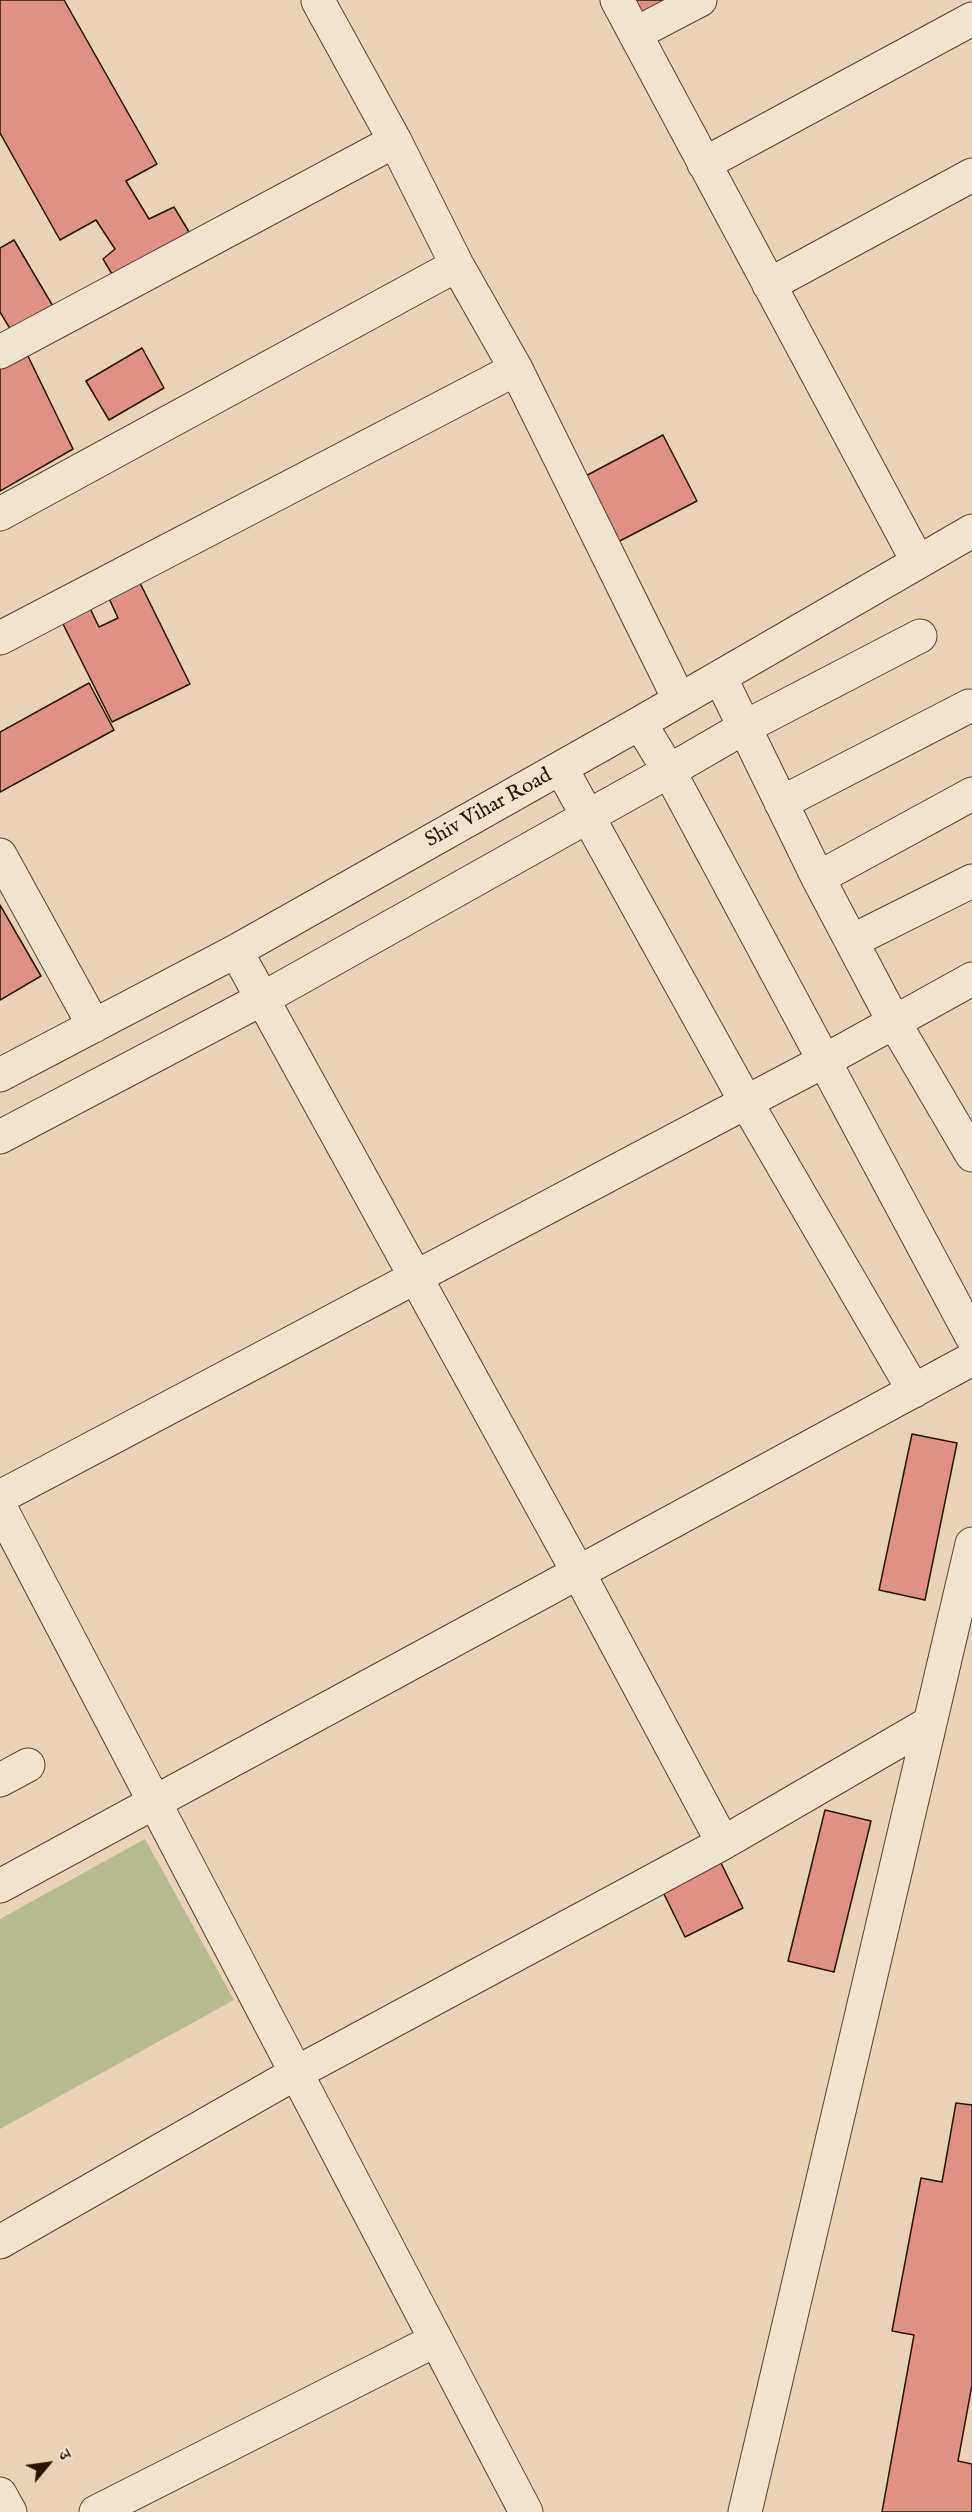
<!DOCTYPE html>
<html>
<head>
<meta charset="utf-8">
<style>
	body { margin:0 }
	#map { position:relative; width:972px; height:2512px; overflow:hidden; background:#e8d4b5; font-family:"IM FELL English","Noto Serif Devanagari",serif }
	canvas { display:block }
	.north { position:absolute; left:18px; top:2434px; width:60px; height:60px; -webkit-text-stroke:4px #f0e3cf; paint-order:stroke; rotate:61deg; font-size:16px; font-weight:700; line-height:24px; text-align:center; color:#261600 }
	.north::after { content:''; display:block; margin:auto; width:21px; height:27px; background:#261600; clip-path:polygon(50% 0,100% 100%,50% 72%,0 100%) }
</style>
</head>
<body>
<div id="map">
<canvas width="972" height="2512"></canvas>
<div class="north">उ</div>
</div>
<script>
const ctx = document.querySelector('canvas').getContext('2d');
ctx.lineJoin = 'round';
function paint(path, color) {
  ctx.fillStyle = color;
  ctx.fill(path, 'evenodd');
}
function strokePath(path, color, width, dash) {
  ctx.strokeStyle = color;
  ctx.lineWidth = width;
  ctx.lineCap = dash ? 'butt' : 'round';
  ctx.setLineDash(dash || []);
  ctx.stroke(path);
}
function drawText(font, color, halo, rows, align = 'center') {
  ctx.font = font + ' "IM FELL English",serif';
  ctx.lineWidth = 6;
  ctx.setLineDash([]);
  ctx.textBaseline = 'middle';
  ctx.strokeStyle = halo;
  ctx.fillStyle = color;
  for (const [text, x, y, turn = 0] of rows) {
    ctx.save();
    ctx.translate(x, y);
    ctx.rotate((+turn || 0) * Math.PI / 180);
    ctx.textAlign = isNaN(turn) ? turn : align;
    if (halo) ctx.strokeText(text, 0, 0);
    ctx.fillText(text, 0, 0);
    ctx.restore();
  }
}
paint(new Path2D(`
	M 145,1839 L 234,2000 L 0,2129 L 0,1919 Z`), '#b6bc8d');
const building = new Path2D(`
	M 0,0 L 64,0 L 157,164 L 126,181 L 149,219 L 174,207 L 192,237 L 115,279 L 103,259 L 115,249 L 96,220 L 60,240 L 0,133 Z
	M 628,0 L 692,0 L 644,28 Z
	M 14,240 L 57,313 L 15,337 L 0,312 L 0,248 Z
	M 142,348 L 164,388 L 109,420 L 86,381 Z
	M 26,352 L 73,449 L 0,491 L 0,366 Z
	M 663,435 L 697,501 L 612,545 L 578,480 Z
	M 138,579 L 190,684 L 112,722 L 59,616 L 87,602 L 99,627 L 118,618 L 107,594 Z
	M 89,683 L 114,730 L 0,792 L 0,732 Z
	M 0,905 L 41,976 L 0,1000 Z
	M 912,1434 L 957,1443 L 925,1600 L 879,1590 Z
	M 825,1810 L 871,1821 L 834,1972 L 788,1961 Z
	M 720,1861 L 743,1908 L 685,1937 L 662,1890 Z
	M 956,2103 L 972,2105 L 972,2385 L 958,2461 L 972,2464 L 972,2512 L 882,2512 L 914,2335 L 892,2331 L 921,2178 L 942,2182 Z`);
paint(building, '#df9282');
strokePath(building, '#261600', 1.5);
const street = new Path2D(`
	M 617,0 L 918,562
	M 318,1 L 395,141 L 457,265 L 516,369 L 679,699
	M 635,34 L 700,0
	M 704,164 L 972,19
	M 769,285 L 972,175
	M 0,352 L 395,141
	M 0,514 L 457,265
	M 0,638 L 516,369
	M 720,677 L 818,878 L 894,1022 L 972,1155
	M 640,723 L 669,771 L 972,1337
	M 561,768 L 746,1102 L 914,1391
	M 781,803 L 969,706
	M 0,855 L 94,1026
	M 818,878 L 972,794
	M 852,941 L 972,881
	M 236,951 L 578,1572 L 723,1843
	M 0,1075 L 236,951 L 640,723 L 972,531
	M 0,1137 L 262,999 L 669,771 L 745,727 L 920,636
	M 0,1497 L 824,1061 L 972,979
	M 0,1507 L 526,2512
	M 0,1780 L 28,1765
	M 0,1886 L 972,1359
	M 0,2242 L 296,2073 L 723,1843 L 928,1724
	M 0,2494 L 10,2512
	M 96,2512 L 436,2340
	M 745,2512 L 972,1544`);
strokePath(street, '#56462d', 35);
strokePath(street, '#f0e3cf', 33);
drawText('21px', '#261600', '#f0e3cf', [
	["Shiv Vihar Road",489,809,-29]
]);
</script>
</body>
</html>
